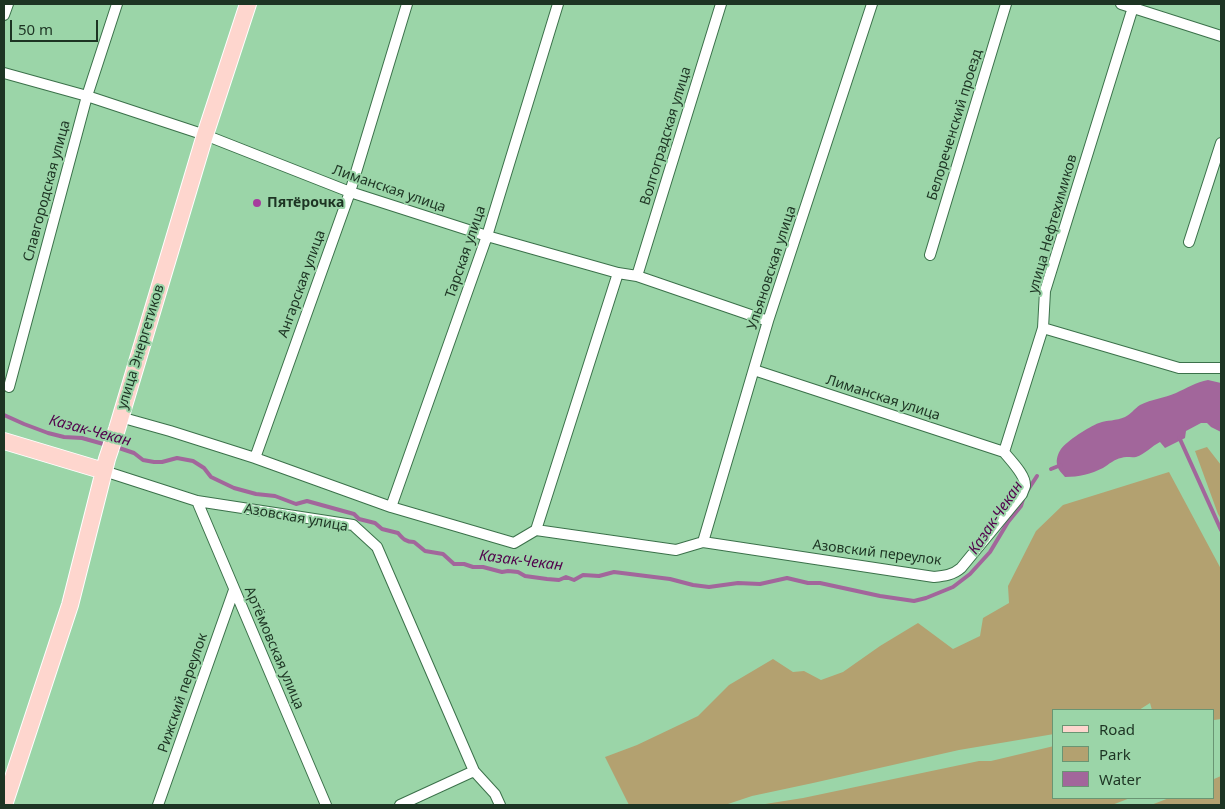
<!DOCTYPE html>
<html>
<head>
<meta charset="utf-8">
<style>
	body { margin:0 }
	#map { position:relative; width:1225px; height:809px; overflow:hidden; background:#9bd5a8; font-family:"Noto Sans",sans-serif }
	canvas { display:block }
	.frame { position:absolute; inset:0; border:5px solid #1d3423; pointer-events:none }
	.legend { position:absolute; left:1052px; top:709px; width:162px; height:90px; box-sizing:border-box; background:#9bd5a8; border:1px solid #699573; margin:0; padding:6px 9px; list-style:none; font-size:15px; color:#1d3423 }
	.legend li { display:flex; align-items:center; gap:10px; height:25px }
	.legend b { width:25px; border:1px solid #699573 }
	.scale { position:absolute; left:10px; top:20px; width:88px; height:22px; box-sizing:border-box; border:2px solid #1d3423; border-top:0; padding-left:6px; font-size:15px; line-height:18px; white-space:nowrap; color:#1d3423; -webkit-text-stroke:4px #9bd5a8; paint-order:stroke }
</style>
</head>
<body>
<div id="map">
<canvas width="1225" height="809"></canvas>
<div class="frame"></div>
<ul class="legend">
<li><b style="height:6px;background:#fed6ce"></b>Road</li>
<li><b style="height:14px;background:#b3a170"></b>Park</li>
<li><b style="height:14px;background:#a2669b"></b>Water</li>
</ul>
<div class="scale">50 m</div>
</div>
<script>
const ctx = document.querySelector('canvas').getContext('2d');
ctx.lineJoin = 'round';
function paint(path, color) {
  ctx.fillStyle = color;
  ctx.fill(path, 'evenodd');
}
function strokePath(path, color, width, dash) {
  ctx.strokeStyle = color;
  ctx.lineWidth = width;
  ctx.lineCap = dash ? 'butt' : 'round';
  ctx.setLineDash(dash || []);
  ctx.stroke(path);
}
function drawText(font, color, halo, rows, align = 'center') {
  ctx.font = font + ' "Noto Sans",sans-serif';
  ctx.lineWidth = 4;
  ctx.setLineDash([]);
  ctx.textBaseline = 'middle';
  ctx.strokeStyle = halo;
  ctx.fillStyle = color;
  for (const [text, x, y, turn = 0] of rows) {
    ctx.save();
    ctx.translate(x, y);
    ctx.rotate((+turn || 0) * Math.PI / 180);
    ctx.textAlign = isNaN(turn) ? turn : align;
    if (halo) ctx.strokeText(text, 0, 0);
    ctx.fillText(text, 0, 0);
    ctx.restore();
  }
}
paint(new Path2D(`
	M 1207,447 L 1221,465 L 1221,519 L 1218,514 L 1195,451 Z
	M 1169,472 L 1221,569 L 1221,719 L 1214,720 L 1214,710 L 1152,710 L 1150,703 L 1139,710 L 1054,710 L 1054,734 L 959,750 L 813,783 L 752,796 L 725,805 L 629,805 L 605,757 L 637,745 L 698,716 L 729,685 L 773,659 L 793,672 L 804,671 L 821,680 L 843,672 L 880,646 L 918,623 L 953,649 L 980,636 L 983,618 L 1009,603 L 1008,586 L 1036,531 L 1063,505 Z
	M 1054,746 L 1054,798 L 1130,798 L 1112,805 L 759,805 L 803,798 L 979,761 L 991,761 Z
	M 1221,776 L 1221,805 L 1151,805 L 1169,798 L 1214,798 L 1214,779 Z`), '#b3a170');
paint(new Path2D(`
	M 1208,380 L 1221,383 L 1221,432 L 1211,427 L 1207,423 L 1201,423 L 1186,431 L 1185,438 L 1165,448 L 1160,442 C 1152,446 1145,454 1136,457 C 1131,458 1126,456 1121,458 C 1115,459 1109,464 1103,468 C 1091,474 1079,477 1065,477 C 1062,473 1057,469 1057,464 C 1056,460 1058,453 1061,449 C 1067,441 1088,427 1099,423 C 1107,420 1116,421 1125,417 C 1131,414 1134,409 1140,405 C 1152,399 1164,398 1176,393 C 1187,388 1196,382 1208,380 Z`), '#a2669b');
strokePath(new Path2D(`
	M 4,415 L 24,424 L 48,433 L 64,437 L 82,438 L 107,445
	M 1179,437 L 1221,530
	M 116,447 L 134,453 L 143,460 L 154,462 L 162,462 L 177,458 L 193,461 L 204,468 L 211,477 L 234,488 L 256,494 L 275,496 L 296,504 L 307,501 L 354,514 L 359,519 L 375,523 L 382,529 L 398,533 C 403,539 406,542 414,542 L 425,551 L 443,554 L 454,564 L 464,564 L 473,567 L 483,567 L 502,572 L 508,571 L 518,572 L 525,576 L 547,579 L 559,580 L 566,577 L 574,580 L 583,575 L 599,576 L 614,572 L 670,579 L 693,585 L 709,587 L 738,583 L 760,584 L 787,578 L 808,583 L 820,583 L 880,596 L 914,601 L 926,598 L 953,587 L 970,574 L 990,552 L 1008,522 L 1021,506 L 1024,496 L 1037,476
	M 1051,469 L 1061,465`), '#a2669b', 4);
const street = new Path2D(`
	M 1121,4 L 1221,36
	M 4,15 L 8,4
	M 4,73 L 87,96 L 205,135 L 350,192 L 487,236 L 618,273 L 637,276 L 768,321
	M 1189,242 L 1221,143
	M 930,255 L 1006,4
	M 637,276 L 721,4
	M 1043,328 L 1179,368 L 1221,368
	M 754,370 L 1004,452
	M 9,387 L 87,96 L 117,4
	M 120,417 L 170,431 L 255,458 L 391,507 L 514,543 L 536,530 L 676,550 L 703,542 L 934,577 C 944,576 953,575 961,568 L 1022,494 C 1023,491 1024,489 1025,486 C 1026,475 1010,460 1004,452
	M 1004,452 L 1043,328 L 1045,291 L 1134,4
	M 255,458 L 350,192 L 407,4
	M 104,471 L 197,501 L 353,525 L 377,547 L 474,771 L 495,794 L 500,805
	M 197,501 L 326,805
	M 391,507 L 487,236 L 558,4
	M 536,530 L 618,273
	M 703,542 L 768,321 L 872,4
	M 158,805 L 234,590
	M 400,805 L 474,771`);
const primary = new Path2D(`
	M 4,441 L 104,471
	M 4,805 L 70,605 L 107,459 L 117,429 L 205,135 L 248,4`);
strokePath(street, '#3b714a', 12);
strokePath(primary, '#fff', 18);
strokePath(street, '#fff', 10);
strokePath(primary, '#fed6ce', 16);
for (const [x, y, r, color] of [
	[257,203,5,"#a63c9d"]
]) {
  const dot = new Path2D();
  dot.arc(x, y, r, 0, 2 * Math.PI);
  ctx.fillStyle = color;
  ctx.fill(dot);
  strokePath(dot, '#9bd5a8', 2);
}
drawText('14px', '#1d3423', '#9bd5a8', [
	["Белореченский проезд",955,125,-73],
	["Волгоградская улица",666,136,-73],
	["Лиманская улица",389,189,19],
	["Славгородская улица",47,191,-75],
	["улица Нефтехимиков",1053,224,-74],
	["Тарская улица",466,252,-71],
	["Ульяновская улица",772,268,-72],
	["Ангарская улица",302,284,-70],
	["улица Энергетиков",141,347,-73],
	["Лиманская улица",883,398,18],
	["Азовская улица",296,518,10],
	["Азовский переулок",877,553,7],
	["Артёмовская улица",274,648,67],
	["Рижский переулок",183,693,-71]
]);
drawText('bold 14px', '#1d3423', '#9bd5a8', [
	["Пятёрочка",267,203]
], 'left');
drawText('italic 15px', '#52044d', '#9bd5a8', [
	["Казак-Чекан",90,431,15],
	["Казак-Чекан",996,518,-56],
	["Казак-Чекан",521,561,7]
]);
</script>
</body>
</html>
